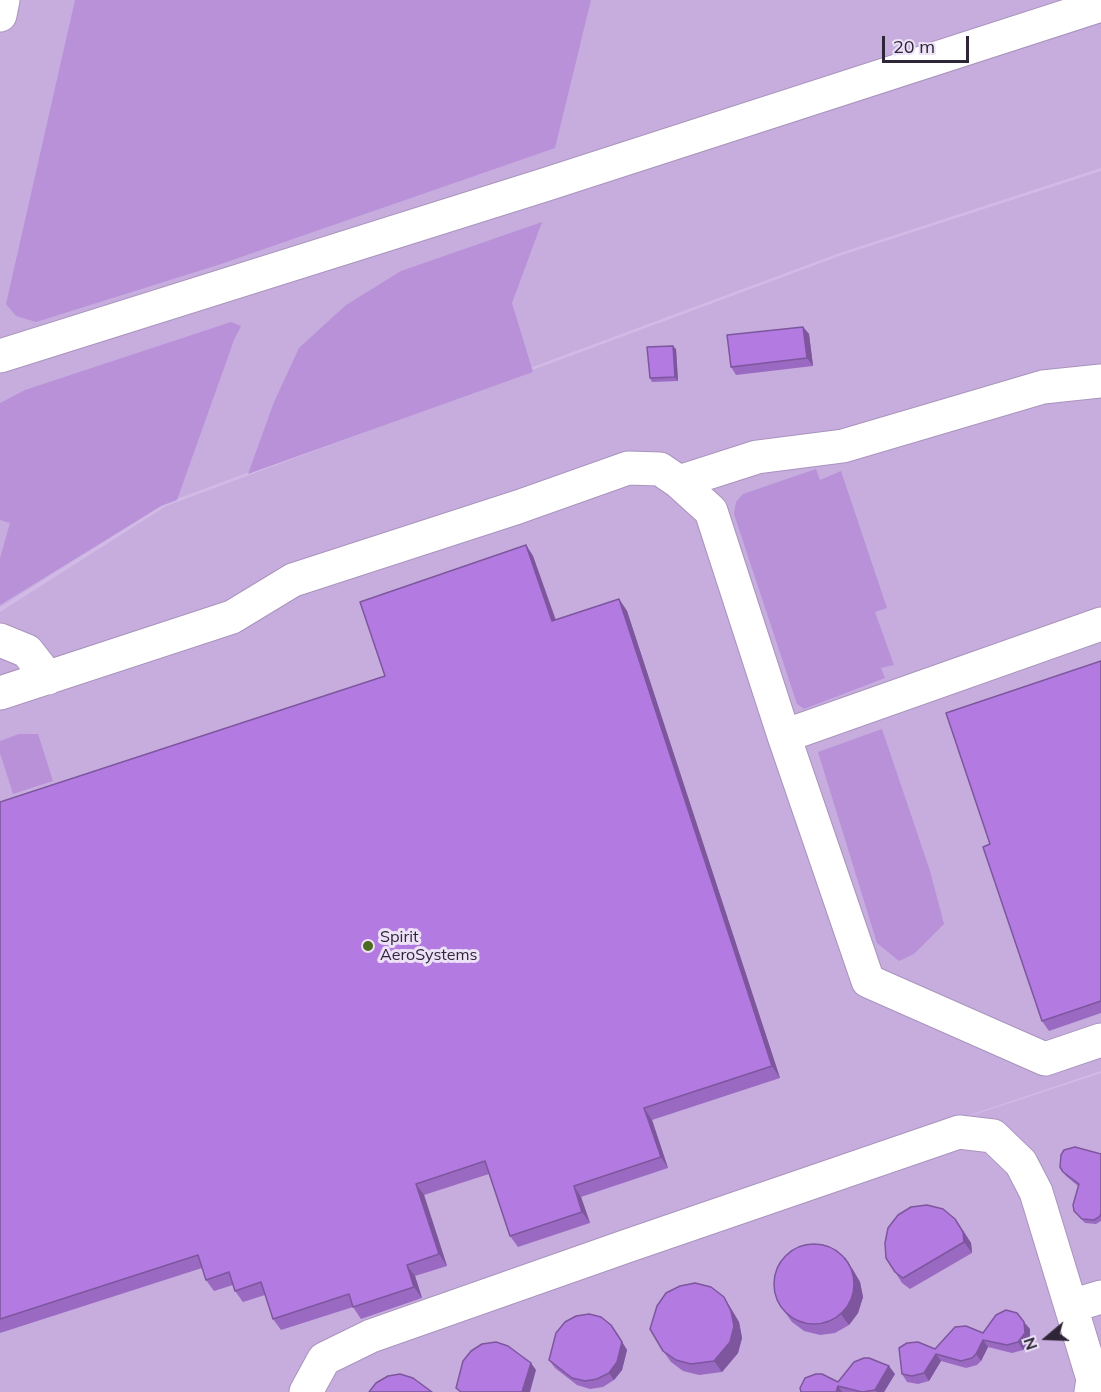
<!DOCTYPE html>
<html>
<head>
<meta charset="utf-8">
<style>
	body { margin:0 }
	#map { position:relative; width:1101px; height:1392px; overflow:hidden; background:#d1bbe6; font-family:Mulish,sans-serif }
	canvas { display:block }
	.north { position:absolute; left:1017px; top:1308px; width:60px; height:60px; -webkit-text-stroke:4px #ece1f7; paint-order:stroke; rotate:251deg; font-size:16px; font-weight:700; line-height:24px; text-align:center; color:#2e2536 }
	.north::after { content:''; display:block; margin:auto; width:21px; height:27px; background:#2e2536; clip-path:polygon(50% 0,100% 100%,50% 72%,0 100%) }
	.scale { position:absolute; left:882px; top:36px; width:87px; height:27px; box-sizing:border-box; border:3px solid #2e2536; border-top:0; padding-left:8px; font-size:18px; line-height:21px; white-space:nowrap; color:#2e2536; -webkit-text-stroke:4px #ece1f7; paint-order:stroke }
</style>
</head>
<body>
<div id="map">
<canvas width="1101" height="1392"></canvas>
<div class="north">N</div>
<div class="scale">20 m</div>
</div>
<script>
const ctx = document.querySelector('canvas').getContext('2d');
ctx.lineJoin = 'round';
function paint(path, color) {
  ctx.fillStyle = color;
  ctx.fill(path, 'evenodd');
}
function strokePath(path, color, width, dash) {
  ctx.strokeStyle = color;
  ctx.lineWidth = width;
  ctx.lineCap = dash ? 'butt' : 'round';
  ctx.setLineDash(dash || []);
  ctx.stroke(path);
}
function drawText(font, color, halo, rows, align = 'center') {
  ctx.font = font + ' Mulish,sans-serif';
  ctx.lineWidth = 6;
  ctx.setLineDash([]);
  ctx.textBaseline = 'middle';
  ctx.strokeStyle = halo;
  ctx.fillStyle = color;
  for (const [text, x, y, turn = 0] of rows) {
    ctx.save();
    ctx.translate(x, y);
    ctx.rotate((+turn || 0) * Math.PI / 180);
    ctx.textAlign = isNaN(turn) ? turn : align;
    if (halo) ctx.strokeText(text, 0, 0);
    ctx.fillText(text, 0, 0);
    ctx.restore();
  }
}
paint(new Path2D(`
	M 0,0 L 1101,0 L 1101,168 L 840,253 L 166,503 L 0,607 Z
	M 1101,171 L 1101,1071 L 830,1162 L 1101,1073 L 1101,1392 L 0,1392 L 0,612 L 166,506 L 842,255 Z`), '#c7adde');
paint(new Path2D(`
	M 75,0 L 591,0 L 555,148 L 221,264 L 36,322 L 16,316 L 6,304 Z
	M 542,222 L 512,303 L 533,372 L 248,474 L 274,402 L 299,348 L 346,305 L 401,271 Z
	M 231,322 L 241,326 L 234,340 L 177,500 L 161,506 L 0,605 L 0,558 L 10,523 L 0,520 L 0,403 L 25,390 Z
	M 816,469 L 820,480 L 841,471 L 887,608 L 875,612 L 894,665 L 881,668 L 885,678 L 804,709 L 797,704 L 734,514 L 736,502 L 743,494 Z
	M 882,729 L 930,871 L 944,924 L 914,954 L 899,961 L 877,943 L 818,752 Z
	M 19,734 L 38,734 L 53,781 L 13,794 L 0,753 L 0,741 Z`), '#b891d9');
const minor = new Path2D(`
	M 0,15 L 3,0
	M 0,356 L 544,185 L 1101,5
	M 679,482 L 757,457 L 843,446 L 1043,387 L 1101,381
	M 0,640 L 27,651 L 48,678
	M 0,693 L 232,617 L 293,580 L 518,507 L 628,468 L 660,469 L 679,482 L 711,511 L 784,736 L 868,981 L 1045,1059 L 1101,1040
	M 784,736 L 1101,624
	M 1071,1306 L 1101,1297
	M 306,1392 L 324,1359 L 371,1336 L 627,1246 L 959,1132 L 993,1136 L 1021,1163 L 1036,1192 L 1093,1379 L 1091,1392`);
strokePath(minor, '#a994bd', 35);
strokePath(minor, '#fff', 33);
paint(new Path2D(`
	M 803,327 L 809,334 L 813,366 L 736,375 L 731,367 Z
	M 676,349 L 678,381 L 652,382 L 650,378 Z
	M 526,545 L 533,556 L 556,620 L 619,599 L 627,611 L 780,1078 L 652,1120 L 668,1168 L 581,1197 L 590,1223 L 518,1247 L 510,1236 L 489,1174 L 424,1195 L 447,1266 L 415,1276 L 422,1298 L 361,1319 L 353,1307 L 281,1330 L 273,1319 L 265,1295 L 243,1302 L 235,1291 L 233,1285 L 214,1291 L 206,1280 L 202,1268 L 0,1333 L 0,802 L 385,676 Z
	M 1101,661 L 1101,1013 L 1049,1031 L 1042,1021 L 990,844 Z
	M 1101,1154 L 1101,1221 L 1096,1224 L 1085,1223 L 1074,1211 L 1078,1186 L 1066,1176 L 1063,1172 Z
	M 963,1230 L 971,1243 L 972,1253 L 910,1289 L 902,1283 L 895,1272 Z
	M 852,1268 L 860,1282 L 863,1297 L 858,1313 L 849,1325 L 835,1333 L 820,1335 L 804,1331 L 792,1322 L 784,1311 Z
	M 724,1297 L 739,1322 L 742,1338 L 738,1353 L 722,1372 L 699,1375 L 683,1371 L 671,1362 L 663,1351 Z
	M 1030,1329 L 1030,1341 L 1023,1350 L 1012,1353 L 988,1347 L 981,1361 L 977,1365 L 966,1368 L 941,1361 L 929,1381 L 918,1384 L 907,1382 L 902,1374 L 935,1349 L 983,1333 Z
	M 617,1333 L 627,1350 L 622,1370 L 614,1380 L 603,1387 L 590,1389 L 577,1385 L 555,1368 L 549,1360 Z
	M 895,1374 L 884,1392 L 801,1392 L 838,1382 Z`), '#9a6ac2');
paint(new Path2D(`
	M 803,327 L 809,334 L 813,366 L 807,358 Z
	M 673,346 L 676,349 L 678,381 L 675,377 Z
	M 526,545 L 533,556 L 560,633 L 552,621 Z
	M 619,599 L 627,611 L 780,1078 L 772,1066 Z
	M 644,1108 L 652,1120 L 668,1168 L 661,1157 Z
	M 416,1184 L 424,1195 L 447,1266 L 439,1254 Z
	M 574,1186 L 581,1197 L 590,1223 L 582,1212 Z
	M 955,1219 L 971,1243 L 972,1253 L 964,1242 Z
	M 845,1257 L 860,1282 L 863,1297 L 858,1313 L 849,1325 L 841,1314 Z
	M 407,1265 L 415,1276 L 422,1298 L 414,1287 Z
	M 724,1297 L 739,1322 L 742,1338 L 738,1353 L 722,1372 L 714,1361 Z
	M 1024,1322 L 1030,1329 L 1030,1341 L 1023,1350 L 1018,1342 Z
	M 611,1325 L 627,1350 L 622,1370 L 614,1380 L 609,1373 Z
	M 983,1340 L 988,1347 L 981,1361 L 976,1354 Z
	M 936,1354 L 941,1361 L 929,1381 L 924,1373 Z
	M 531,1363 L 536,1370 L 530,1392 L 522,1392 Z
	M 889,1366 L 895,1374 L 884,1392 L 877,1392 L 875,1390 Z
	M 838,1386 L 842,1392 L 836,1392 Z`), '#7d569e');
const building = new Path2D(`
	M 803,327 L 807,358 L 731,367 L 727,335 Z
	M 673,346 L 675,377 L 650,378 L 647,347 Z
	M 526,545 L 552,621 L 619,599 L 772,1066 L 644,1108 L 661,1157 L 574,1186 L 582,1212 L 510,1236 L 485,1161 L 416,1184 L 439,1254 L 407,1265 L 414,1287 L 353,1307 L 349,1294 L 273,1319 L 261,1282 L 235,1291 L 229,1272 L 206,1280 L 198,1255 L 0,1319 L 0,802 L 385,676 L 360,602 Z
	M 1101,661 L 1101,1001 L 1042,1021 L 983,847 L 990,844 L 946,713 Z
	M 1075,1147 L 1101,1154 L 1101,1214 L 1099,1217 L 1094,1220 L 1082,1219 L 1074,1211 L 1073,1205 L 1079,1184 L 1063,1172 L 1060,1167 L 1061,1155 L 1064,1150 Z
	M 927,1205 L 943,1209 L 955,1219 L 963,1232 L 964,1242 L 903,1278 L 895,1272 L 886,1258 L 885,1243 L 888,1228 L 898,1215 L 911,1207 Z
	M774 1284a40 40 0 1 1 80 0a40 40 0 1 1-80 0Z
	M 695,1283 L 711,1287 L 724,1297 L 731,1311 L 734,1326 L 730,1342 L 714,1361 L 691,1364 L 676,1360 L 663,1351 L 650,1329 L 657,1306 L 666,1293 L 680,1286 Z
	M 1006,1310 L 1017,1313 L 1024,1322 L 1025,1333 L 1018,1342 L 1007,1345 L 983,1340 L 976,1354 L 972,1358 L 961,1361 L 936,1354 L 924,1373 L 912,1376 L 902,1374 L 899,1348 L 907,1343 L 918,1342 L 935,1349 L 955,1327 L 966,1326 L 983,1333 L 996,1315 Z
	M 589,1314 L 601,1317 L 611,1325 L 622,1342 L 617,1362 L 609,1373 L 597,1379 L 585,1381 L 572,1378 L 549,1360 L 556,1333 L 565,1322 L 576,1316 Z
	M 496,1342 L 508,1346 L 531,1363 L 522,1392 L 461,1392 L 456,1388 L 463,1361 L 471,1351 L 482,1344 Z
	M 864,1358 L 869,1358 L 889,1366 L 875,1390 L 862,1392 L 838,1386 L 836,1392 L 801,1392 L 800,1388 L 805,1378 L 816,1374 L 822,1374 L 838,1382 L 854,1362 Z
	M 400,1374 L 413,1378 L 432,1392 L 369,1392 L 376,1383 L 388,1376 Z`);
paint(building, '#b37be1');
strokePath(building, '#7d569e', 1.5);
for (const [x, y, r, color] of [
	[368,946,6,"#4d6b20"]
]) {
  const dot = new Path2D();
  dot.arc(x, y, r, 0, 2 * Math.PI);
  ctx.fillStyle = color;
  ctx.fill(dot);
  strokePath(dot, '#ece1f7', 2);
}
drawText('16px', '#2e2536', '#ece1f7', [
	["Spirit",380,937],
	["AeroSystems",380,955]
], 'left');
</script>
</body>
</html>
